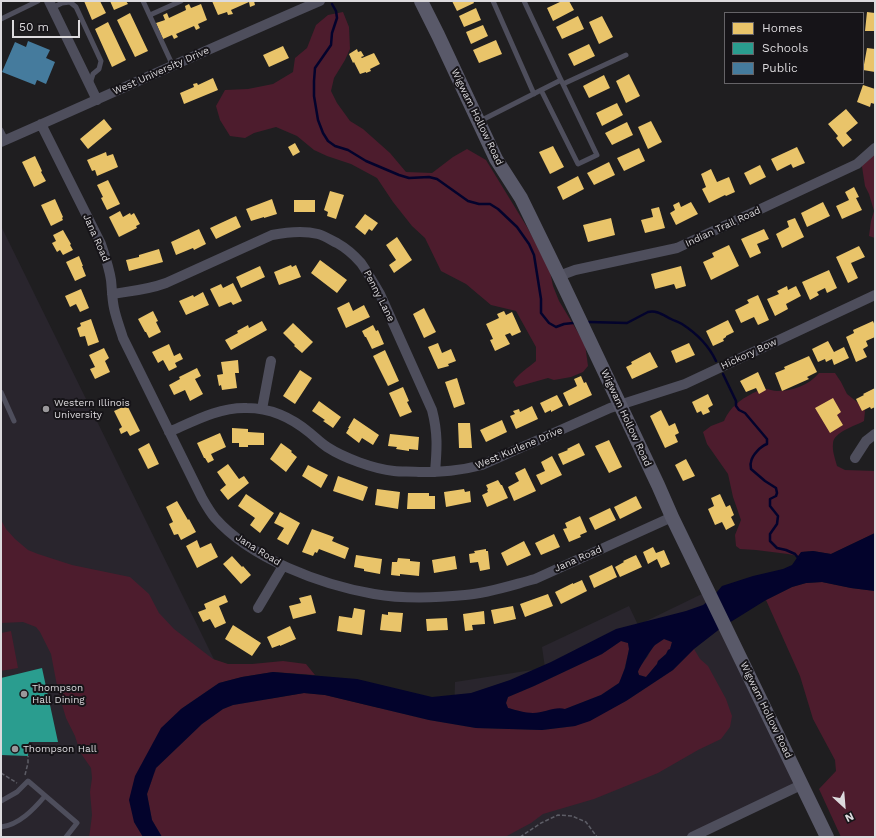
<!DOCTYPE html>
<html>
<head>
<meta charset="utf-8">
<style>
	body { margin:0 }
	#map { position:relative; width:876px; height:838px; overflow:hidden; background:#1f1e20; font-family:"Work Sans",sans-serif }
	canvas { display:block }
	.frame { position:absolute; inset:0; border:2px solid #dcdadd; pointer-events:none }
	.legend { position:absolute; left:724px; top:12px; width:140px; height:72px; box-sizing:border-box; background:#161418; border:1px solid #656367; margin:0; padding:5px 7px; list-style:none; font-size:12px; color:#dcdadd }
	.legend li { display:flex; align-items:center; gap:8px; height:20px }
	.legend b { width:20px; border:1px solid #656367 }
	.north { position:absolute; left:824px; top:786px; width:40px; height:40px; -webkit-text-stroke:3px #161418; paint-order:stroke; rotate:154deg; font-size:11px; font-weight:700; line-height:16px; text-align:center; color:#dcdadd }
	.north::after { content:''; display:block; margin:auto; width:14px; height:18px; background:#dcdadd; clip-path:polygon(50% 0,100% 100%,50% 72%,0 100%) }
	.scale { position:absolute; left:12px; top:20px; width:68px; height:18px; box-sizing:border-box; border:2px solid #dcdadd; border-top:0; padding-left:5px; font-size:12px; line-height:14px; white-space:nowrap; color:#dcdadd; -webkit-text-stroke:3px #161418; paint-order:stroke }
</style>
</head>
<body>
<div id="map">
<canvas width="876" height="838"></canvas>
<div class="frame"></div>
<ul class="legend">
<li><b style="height:11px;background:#e9c46a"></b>Homes</li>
<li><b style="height:11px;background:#2a9d8f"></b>Schools</li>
<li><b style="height:11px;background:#457b9d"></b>Public</li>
</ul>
<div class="north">N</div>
<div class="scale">50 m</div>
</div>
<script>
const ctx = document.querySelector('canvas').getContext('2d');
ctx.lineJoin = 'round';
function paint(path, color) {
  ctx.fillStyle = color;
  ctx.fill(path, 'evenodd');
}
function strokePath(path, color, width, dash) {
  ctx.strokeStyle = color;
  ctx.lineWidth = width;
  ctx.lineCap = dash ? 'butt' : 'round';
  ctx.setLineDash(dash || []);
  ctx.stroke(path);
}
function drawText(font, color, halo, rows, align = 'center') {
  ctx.font = font + ' "Work Sans",sans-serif';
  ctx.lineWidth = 4;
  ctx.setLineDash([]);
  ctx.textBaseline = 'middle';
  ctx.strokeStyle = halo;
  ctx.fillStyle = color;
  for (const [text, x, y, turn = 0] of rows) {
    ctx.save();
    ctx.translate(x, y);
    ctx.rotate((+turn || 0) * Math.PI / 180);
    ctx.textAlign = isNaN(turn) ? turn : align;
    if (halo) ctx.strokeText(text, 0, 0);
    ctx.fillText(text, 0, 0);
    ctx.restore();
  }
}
paint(new Path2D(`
	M 1,226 L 232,696 L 454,714 L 455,682 L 545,668 L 542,647 L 629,606 L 638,625 L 708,591 L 801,785 L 693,837 L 1,837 Z`), '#29252d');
paint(new Path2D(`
	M 343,12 L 349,27 L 350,49 L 345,60 L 334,78 L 331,91 L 337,103 L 350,121 L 363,129 L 390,153 L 406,172 L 432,173 L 453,157 L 467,149 L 486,160 L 527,227 L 549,267 L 553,286 L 559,301 L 585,344 L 588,366 L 583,372 L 571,377 L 554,380 L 548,378 L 516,387 L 513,382 C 519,373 528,368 536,361 L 536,347 L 516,311 L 491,305 L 466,284 L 441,271 L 425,238 L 412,226 L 393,202 L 377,178 L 351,164 L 327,156 L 314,150 L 297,136 L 276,127 L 254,133 L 245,138 L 230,136 L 220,120 L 216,106 L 225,90 L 248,89 L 273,84 L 293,72 L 295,58 L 307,48 L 316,25 L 328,15 Z
	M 875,148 L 875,238 L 869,236 L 871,221 L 874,211 L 869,194 L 865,186 L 861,160 Z
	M 819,373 L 835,373 L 841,382 L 847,394 L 862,406 L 865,411 L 864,421 C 855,426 834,432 833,443 C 832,451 835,458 837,466 L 845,470 L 875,471 L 875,533 L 831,554 L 813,551 L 802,552 L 798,556 L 788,554 L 756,550 L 740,549 L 736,546 L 735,535 L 741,520 L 733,497 L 728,474 L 707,444 L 703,432 L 711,426 L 724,421 C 730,407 740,400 753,393 C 756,392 761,389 765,389 C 769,389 773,391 777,391 C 793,391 809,385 819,373 Z
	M 1,520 L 6,529 L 15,539 L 28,550 L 38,554 L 72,565 L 130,577 L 149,594 L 159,613 L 174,629 L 196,646 L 213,659 L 228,664 L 252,664 L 283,661 L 306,664 L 315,675 L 273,672 L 242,677 L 219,683 L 181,709 L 134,822 L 143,837 L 89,837 L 90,831 L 92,815 L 90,792 L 92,778 L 91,768 L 80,752 L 75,736 L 66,718 L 58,691 L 51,654 L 40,632 L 36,627 L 23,622 L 1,623 Z
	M 822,582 L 851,588 L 875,591 L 875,837 L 841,837 L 819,789 L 836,771 L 835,760 L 813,719 L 800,676 L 766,600 L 792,587 L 806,583 Z
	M 11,631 L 18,668 L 1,671 L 1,633 Z
	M 664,639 L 672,642 L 670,649 L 668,650 L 666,654 L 658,661 L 657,664 L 646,677 L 639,675 L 638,672 L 639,668 L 648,656 L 651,650 L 655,645 Z
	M 621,641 L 628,643 L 629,649 L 628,654 L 622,678 L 619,683 L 601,695 L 565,709 L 550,710 L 539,713 L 525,713 L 508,708 L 506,703 L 508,697 L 534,686 L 602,654 Z
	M 694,649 L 700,659 L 708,666 L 726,699 L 732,716 L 730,727 L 721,739 L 698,750 L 658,773 L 594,799 L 543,814 L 531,823 L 505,837 L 162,837 L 152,820 L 147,794 L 156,768 L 202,724 L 223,709 L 233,705 L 304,693 L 325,695 L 429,720 L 476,728 L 542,730 L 575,726 L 626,701 L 673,670 Z`), '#4d1c2d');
paint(new Path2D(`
	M 875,533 L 875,591 L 851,588 L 822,582 L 806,583 L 792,587 L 766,600 L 721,628 L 694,649 L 673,670 L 626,701 L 590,721 L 575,726 L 542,730 L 476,728 L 429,720 L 325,695 L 304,693 L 233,705 L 223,709 L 202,724 L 156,768 L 147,794 L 152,820 L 162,837 L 143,837 L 134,822 L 129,800 L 135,776 L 161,728 L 181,709 L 219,683 L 242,677 L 273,672 L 357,679 L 432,697 L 471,693 L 510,680 L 551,662 L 616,629 L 686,611 L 703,605 L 711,599 L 722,586 L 753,576 L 783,569 L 792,565 L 801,552 L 813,551 L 831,554 ZM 664,639 L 672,642 L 670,649 L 668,650 L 666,654 L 658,661 L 657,664 L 646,677 L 639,675 L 638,672 C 639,668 652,648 655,645 C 658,643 661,641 664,639 ZM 621,641 L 628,643 L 629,649 L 628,654 L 625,668 L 619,683 L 601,695 L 565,709 C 555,706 544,713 533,713 C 525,713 516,710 508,708 L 506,703 L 508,697 L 534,686 L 602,654 Z`), '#03032c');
paint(new Path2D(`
	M 84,1 L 100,1 L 106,13 L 92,20 Z
	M 110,1 L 126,1 L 128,4 L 114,10 Z
	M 212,1 L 254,1 L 255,5 L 250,7 L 249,2 L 231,10 L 233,14 L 228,15 L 227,12 L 218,15 Z
	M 452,1 L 473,1 L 474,3 L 457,11 Z
	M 562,1 L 569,1 L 574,10 L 553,21 L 547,8 Z
	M 189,4 L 191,8 L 201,4 L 207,20 L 198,24 L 200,28 L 196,30 L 194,26 L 176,34 L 178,37 L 174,39 L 172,35 L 163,39 L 156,23 L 165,20 L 163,15 L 167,13 L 169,18 L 186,10 L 185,6 Z
	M 476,8 L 481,20 L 464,27 L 459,16 Z
	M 867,12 L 875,13 L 875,31 L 865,31 Z
	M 130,13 L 148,51 L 135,57 L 117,20 Z
	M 578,16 L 584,29 L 562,39 L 556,27 Z
	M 602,16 L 613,37 L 599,44 L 589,22 Z
	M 108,22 L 126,60 L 112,67 L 95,29 Z
	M 483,25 L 488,36 L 471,44 L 466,32 Z
	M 496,40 L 502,54 L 479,63 L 473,50 Z
	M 589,44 L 595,56 L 574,66 L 568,54 Z
	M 283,46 L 289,58 L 269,67 L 263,55 Z
	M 867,48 L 875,49 L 875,72 L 863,70 Z
	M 357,49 L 358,52 L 361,51 L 364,56 L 361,57 L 362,58 L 374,53 L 380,64 L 370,69 L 371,71 L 366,73 L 366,72 L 360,74 L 354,62 L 353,63 L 349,54 Z
	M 629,74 L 640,96 L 626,103 L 616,81 Z
	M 604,75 L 610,88 L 589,98 L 583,86 Z
	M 213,78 L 218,90 L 184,104 L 180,93 L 194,87 L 193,84 L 197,83 L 198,85 Z
	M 863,85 L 875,89 L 875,104 L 871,103 L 870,107 L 857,102 Z
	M 617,103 L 623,115 L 602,126 L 596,113 Z
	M 846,109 L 858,123 L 846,133 L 852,140 L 843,147 L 836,138 L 838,136 L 828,124 Z
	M 104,119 L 112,129 L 88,149 L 80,139 Z
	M 651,121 L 662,142 L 648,149 L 638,127 Z
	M 627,122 L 633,135 L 612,145 L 605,133 Z
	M 295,143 L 300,152 L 293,156 L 288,147 Z
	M 553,146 L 564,167 L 550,174 L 539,152 Z
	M 797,147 L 805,163 L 793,168 L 791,164 L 777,171 L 771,159 Z
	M 639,148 L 645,161 L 624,171 L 617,158 Z
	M 106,152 L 107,156 L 113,154 L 118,167 L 97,176 L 95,170 L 92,171 L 87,160 Z
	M 35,156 L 42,171 L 41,172 L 46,181 L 34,187 L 22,162 Z
	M 609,162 L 615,175 L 594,185 L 587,173 Z
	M 760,165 L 766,177 L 750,185 L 744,173 Z
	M 711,169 L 717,182 L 729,177 L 735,192 L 726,196 L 725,195 L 709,203 L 702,189 L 706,187 L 701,174 Z
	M 578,176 L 584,189 L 563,200 L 557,187 Z
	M 108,180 L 120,204 L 107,210 L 101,198 L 103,197 L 97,185 Z
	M 854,187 L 859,197 L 856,198 L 862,210 L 842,219 L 836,206 L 849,200 L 845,192 Z
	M 330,191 L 344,195 L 336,219 L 327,216 L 328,212 L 324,210 Z
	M 55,199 L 63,217 L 62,218 L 63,220 L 51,226 L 41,205 Z
	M 272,199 L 277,214 L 264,218 L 264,217 L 251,221 L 246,209 Z
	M 294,200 L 315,200 L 315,212 L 294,212 Z
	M 679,202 L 681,207 L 691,202 L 698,214 L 676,225 L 670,213 L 675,210 L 673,205 Z
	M 823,202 L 830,216 L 807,227 L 801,213 Z
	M 659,207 L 665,228 L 645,233 L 641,220 L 653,217 L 651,209 Z
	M 120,211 L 123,217 L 130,213 L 131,215 L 134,213 L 140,224 L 136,226 L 137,228 L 119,237 L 109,217 Z
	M 365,214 L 378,223 L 372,231 L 369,229 L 365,235 L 355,227 Z
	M 236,216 L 241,227 L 216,239 L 210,228 Z
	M 611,218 L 615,235 L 588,242 L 583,225 Z
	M 795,218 L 804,237 L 782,248 L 776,234 L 789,227 L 787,221 Z
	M 199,229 L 206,244 L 194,250 L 193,248 L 176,255 L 171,242 Z
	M 764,229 L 769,239 L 757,244 L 761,253 L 750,258 L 741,239 Z
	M 63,230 L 71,244 L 70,245 L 73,250 L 63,255 L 60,250 L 57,252 L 52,243 L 56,241 L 53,235 Z
	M 397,237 L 412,260 L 394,273 L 389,265 L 396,260 L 386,245 Z
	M 729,245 L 739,266 L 711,280 L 703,262 L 714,257 L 712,253 Z
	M 859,246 L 865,257 L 851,263 L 858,278 L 848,283 L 836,257 Z
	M 159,249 L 163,262 L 129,271 L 126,260 L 139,257 L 139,255 Z
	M 79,256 L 83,266 L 82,266 L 86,276 L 75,281 L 66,262 Z
	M 320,260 L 347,280 L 337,293 L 311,273 Z
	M 291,265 L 292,267 L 296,265 L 301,277 L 279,285 L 274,272 Z
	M 260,266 L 265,277 L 241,288 L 236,277 Z
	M 681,266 L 686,286 L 676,289 L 674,284 L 655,289 L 651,274 Z
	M 829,270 L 837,288 L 827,293 L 825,288 L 817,292 L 819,295 L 810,300 L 802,282 Z
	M 233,283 L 242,301 L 233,305 L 231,302 L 219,307 L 210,289 L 221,284 L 223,288 Z
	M 787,286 L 788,290 L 796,286 L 801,296 L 786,304 L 788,309 L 775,316 L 767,299 L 779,294 L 777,291 Z
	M 81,289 L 89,308 L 80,312 L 76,304 L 70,307 L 65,296 Z
	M 203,292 L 209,305 L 186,315 L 179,301 L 193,295 L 194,297 Z
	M 758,295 L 769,320 L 758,325 L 754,317 L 741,323 L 735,310 L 749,303 L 747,300 Z
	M 349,302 L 353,311 L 364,305 L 370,317 L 346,328 L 337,308 Z
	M 424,308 L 436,332 L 424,338 L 413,314 Z
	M 153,311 L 158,321 L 156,322 L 161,332 L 149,338 L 146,332 L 145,332 L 138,319 Z
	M 504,311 L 506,315 L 512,312 L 521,332 L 512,336 L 510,333 L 505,335 L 510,344 L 495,351 L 490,340 L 493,339 L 486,324 L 499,318 L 497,314 Z
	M 91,319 L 99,342 L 88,346 L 85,336 L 80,337 L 77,328 L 81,326 L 80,323 Z
	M 728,320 L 734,332 L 726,336 L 726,337 L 723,339 L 724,341 L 713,346 L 706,331 Z
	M 262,321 L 267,330 L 231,350 L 225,340 L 238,333 L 237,331 L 248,325 L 249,328 Z
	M 873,321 L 875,326 L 875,337 L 866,341 L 868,346 L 863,349 L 867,357 L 856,362 L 846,337 L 854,333 L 853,330 Z
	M 293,323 L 313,342 L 302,353 L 294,346 L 295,345 L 283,333 Z
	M 373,325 L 376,331 L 378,330 L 384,344 L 372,349 L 366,337 L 365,337 L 362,331 Z
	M 828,341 L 834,352 L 844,347 L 849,358 L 834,365 L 832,359 L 826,362 L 825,359 L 818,362 L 812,349 Z
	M 438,343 L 442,353 L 451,349 L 456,361 L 448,364 L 449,366 L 438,369 L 428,347 Z
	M 689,343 L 695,355 L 676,363 L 671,351 Z
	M 169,344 L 174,356 L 180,353 L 183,359 L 175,363 L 177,367 L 169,371 L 163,360 L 158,363 L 152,352 Z
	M 104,348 L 109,358 L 105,361 L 110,372 L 95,379 L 90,369 L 95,367 L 89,355 Z
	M 385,350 L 399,381 L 388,386 L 373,356 Z
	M 650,352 L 658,367 L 632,379 L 626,367 L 632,364 L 631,362 Z
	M 809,356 L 817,372 L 807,377 L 809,379 L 782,391 L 775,373 L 785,369 L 784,367 Z
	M 238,360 L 239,373 L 235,373 L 237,388 L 222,390 L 221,385 L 219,386 L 217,375 L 223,374 L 221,362 Z
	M 197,368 L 201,376 L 195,379 L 203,394 L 190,401 L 185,390 L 174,395 L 169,385 L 180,379 L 179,377 Z
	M 300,370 L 312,378 L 295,404 L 283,396 Z
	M 758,372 L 766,390 L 759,394 L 756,388 L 746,392 L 740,381 Z
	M 581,376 L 584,383 L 586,382 L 592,395 L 569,406 L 563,393 L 577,386 L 574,379 Z
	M 457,378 L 465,404 L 454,408 L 445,382 Z
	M 403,387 L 409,401 L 407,402 L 412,412 L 400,417 L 389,393 Z
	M 875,388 L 875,407 L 871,409 L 870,407 L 862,411 L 856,399 L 864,395 L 863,394 Z
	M 708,394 L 713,405 L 708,408 L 710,412 L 703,415 L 701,411 L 697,413 L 692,402 Z
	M 557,395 L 563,406 L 551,412 L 551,410 L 545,413 L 540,403 Z
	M 833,398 L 841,412 L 837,415 L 843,425 L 830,433 L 815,408 Z
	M 319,401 L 341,417 L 333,428 L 323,421 L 325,420 L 312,411 Z
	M 127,405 L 140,431 L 130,436 L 127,431 L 121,434 L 119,429 L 122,427 L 114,411 Z
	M 532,406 L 538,419 L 516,429 L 510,416 L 515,414 L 513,411 L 519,409 L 520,412 Z
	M 661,410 L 669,426 L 675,423 L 679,433 L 675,435 L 678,442 L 665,448 L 650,416 Z
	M 354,418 L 379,435 L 373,445 L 362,438 L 359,443 L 346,433 L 349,428 L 348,428 Z
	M 502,420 L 507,432 L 486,442 L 480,430 Z
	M 458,423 L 470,423 L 472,448 L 459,448 Z
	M 232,428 L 248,429 L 248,432 L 264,433 L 264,445 L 248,445 L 248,447 L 239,447 L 239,443 L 232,443 Z
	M 220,433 L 226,447 L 211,454 L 214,460 L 208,463 L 205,458 L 204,458 L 197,443 Z
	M 390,434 L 419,437 L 418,450 L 409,449 L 409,451 L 396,449 L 397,447 L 388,446 Z
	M 609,440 L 622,467 L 609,473 L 595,446 Z
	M 149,443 L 159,464 L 148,469 L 138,449 Z
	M 281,443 L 292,451 L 291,452 L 297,457 L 286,472 L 270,459 Z
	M 579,443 L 585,455 L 563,465 L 558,454 L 568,450 L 567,449 Z
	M 552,456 L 562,475 L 541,485 L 536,475 L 545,471 L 541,462 Z
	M 686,459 L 695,476 L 683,481 L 675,465 Z
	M 228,464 L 239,479 L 244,476 L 249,483 L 228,500 L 220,490 L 226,485 L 217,472 Z
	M 308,465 L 328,475 L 321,488 L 302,476 Z
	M 525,468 L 536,491 L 514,501 L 508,487 L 519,481 L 515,473 Z
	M 338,476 L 368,487 L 363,501 L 333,491 Z
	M 498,480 L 501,485 L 502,485 L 508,498 L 487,507 L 482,495 L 488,492 L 487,490 L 488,489 L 486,485 Z
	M 377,489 L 400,492 L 398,509 L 375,505 Z
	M 464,489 L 465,492 L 470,491 L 471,502 L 446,507 L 444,492 Z
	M 408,493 L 429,493 L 429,496 L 435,496 L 435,509 L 407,509 Z
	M 246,494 L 274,513 L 260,533 L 250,525 L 255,518 L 238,506 Z
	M 720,494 L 726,507 L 730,505 L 734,515 L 731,517 L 735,525 L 726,530 L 722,522 L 715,525 L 708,509 L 714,506 L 711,498 Z
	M 636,496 L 642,508 L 620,519 L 614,507 Z
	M 177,501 L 188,520 L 189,519 L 196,532 L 181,540 L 178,534 L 174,535 L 169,524 L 173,522 L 166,507 Z
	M 610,508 L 616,520 L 595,530 L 589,518 Z
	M 280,512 L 300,523 L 288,545 L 277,539 L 284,528 L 274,523 Z
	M 580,516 L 587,532 L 580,535 L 581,537 L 569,542 L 563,529 L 567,528 L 565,523 Z
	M 312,529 L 334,537 L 332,541 L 349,548 L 345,559 L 319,549 L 317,553 L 315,552 L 313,556 L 302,552 Z
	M 554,534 L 560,547 L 541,555 L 535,543 Z
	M 197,540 L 200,548 L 211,543 L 218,557 L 197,568 L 186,546 Z
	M 524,541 L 531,555 L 507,566 L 501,553 Z
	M 653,547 L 656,553 L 664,550 L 670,564 L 661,568 L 657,559 L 648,564 L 643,552 Z
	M 486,549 L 486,551 L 488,551 L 490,569 L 480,571 L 478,562 L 470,563 L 469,554 L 475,553 L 474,551 Z
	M 356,555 L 382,559 L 380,574 L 364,571 L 364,569 L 354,567 Z
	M 636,555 L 642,567 L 620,577 L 615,567 L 624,562 L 623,561 Z
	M 232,556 L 242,567 L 243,566 L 251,575 L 241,584 L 223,564 Z
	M 455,556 L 457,569 L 434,573 L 432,560 Z
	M 398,558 L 410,559 L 410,561 L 420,562 L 419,576 L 400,574 L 400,576 L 391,575 L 392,562 L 397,562 Z
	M 612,565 L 617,577 L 594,588 L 589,576 Z
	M 582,580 L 587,591 L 561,604 L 555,592 L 573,583 L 573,584 Z
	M 548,594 L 553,606 L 525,617 L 520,604 Z
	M 225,595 L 228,602 L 219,606 L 226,623 L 215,628 L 210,619 L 203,622 L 198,612 L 206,609 L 204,604 Z
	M 311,595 L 316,613 L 293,619 L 289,606 L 301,603 L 299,598 Z
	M 513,606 L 516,619 L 494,624 L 491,610 Z
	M 354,608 L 365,610 L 362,635 L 337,631 L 339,616 L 352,618 Z
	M 484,611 L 485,624 L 472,625 L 473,630 L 465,631 L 463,614 Z
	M 388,612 L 403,613 L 401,632 L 380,630 L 382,614 L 388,615 Z
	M 447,618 L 448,630 L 427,631 L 426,619 Z
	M 233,625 L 261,643 L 252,656 L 225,639 Z
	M 290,626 L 296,639 L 280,646 L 280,645 L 272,648 L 267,637 Z`), '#e9c46a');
paint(new Path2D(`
	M 42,668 L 58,742 L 29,742 L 28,756 L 1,755 L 1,678 Z`), '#2a9d8f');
paint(new Path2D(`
	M 28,41 L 50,50 L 46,58 L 55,62 L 46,84 L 37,80 L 35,85 L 2,72 L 15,42 L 26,47 Z`), '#457b9d');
strokePath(new Path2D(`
	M 332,4 L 336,11 L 337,18 L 332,33 L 331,45 L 315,68 L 314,81 L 314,96 L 318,120 L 323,133 L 328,141 L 335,146 L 348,150 L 366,161 L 399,175 L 409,178 L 429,177 L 437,179 L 468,201 L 479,204 L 490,204 L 498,209 L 517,227 L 529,244 L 534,255 L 541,299 L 541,313 L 549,323 L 556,327 L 564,324 L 573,323
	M 589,322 L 627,323 L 648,312 C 657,310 663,315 671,319 C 675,321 679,322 682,324 C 696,333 709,346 716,361
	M 723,374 L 736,401 L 736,406 L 739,410 L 745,413 L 767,439 L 767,444 C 761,446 752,455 751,462 C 750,464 751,467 751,469 L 765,481 L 776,488 L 777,493 L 776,496 L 770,499 L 770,506 L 778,516 L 777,524 L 770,534 L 770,541 L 777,548 L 786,550 L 795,554 L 799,559`), '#03032c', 2.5);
strokePath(new Path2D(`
	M 1,773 L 17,783
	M 25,775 L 28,763 L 28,756
	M 520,837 L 541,823 L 558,815 L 572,816 L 586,822 L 597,837`), '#5d5d66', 1.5, [4, 2]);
strokePath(new Path2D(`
	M 143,1 L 173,66
	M 493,1 L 534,94
	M 524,1 L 561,80 L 597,155 L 578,164 L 541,90
	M 52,8 L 62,3 L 70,2 L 76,7 L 101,61 L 99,69 L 93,74 L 90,84
	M 150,15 L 181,1
	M 1,19 L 38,1
	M 563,84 L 626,55
	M 480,121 L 561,80
	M 1,130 L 6,140
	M 1,392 L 14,421
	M 1,801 L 17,792 L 28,781 L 77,823 L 66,837
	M 1,827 C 19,825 34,809 45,796`), '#4e4e5c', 5);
strokePath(new Path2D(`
	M 49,1 L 97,100
	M 41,124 L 101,244 C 105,256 109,267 111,280 C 112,289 112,299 114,308 C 116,318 120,328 123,338 L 202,498 C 206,505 210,512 215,518 C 251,559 322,585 374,594 C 403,599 435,598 465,595 C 489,593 512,585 535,579 L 672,517
	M 1,142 C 108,95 213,47 320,1
	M 559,276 L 575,270 L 677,248 L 857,164 L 875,148
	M 112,294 C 132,291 147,290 166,283 L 272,235 C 287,232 303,230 318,234 C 325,236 331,240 337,243 C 346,248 354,255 361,263 C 368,273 374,284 380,294 L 432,410 C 438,433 437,449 435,472
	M 262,409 L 271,361
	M 169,432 C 194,421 219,407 247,408 C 270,408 292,418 310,433 C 316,438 321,443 327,447 C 344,458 374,469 394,471 C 402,472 411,471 419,472 C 442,472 459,471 482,465 L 610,408 L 685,384 L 875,295
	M 855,458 L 866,441 L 875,434
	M 258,608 L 283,566
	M 692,837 L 801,785`), '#4e4e5c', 10);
strokePath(new Path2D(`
	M 421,1 L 438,35 L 496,159 L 521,198 L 559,276 L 658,485 L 672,517 L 827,837`), '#595969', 14);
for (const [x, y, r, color] of [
	[46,409,4,"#9a989b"],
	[24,694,4,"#9a989b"],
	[15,749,4,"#9a989b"]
]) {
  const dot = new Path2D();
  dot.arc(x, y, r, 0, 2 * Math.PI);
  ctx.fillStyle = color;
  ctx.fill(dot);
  strokePath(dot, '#161418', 1.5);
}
drawText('10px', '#dcdadd', '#161418', [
	["West University Drive",161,71,-24],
	["Wigwam Hollow Road",477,117,64],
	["Indian Trail Road",723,227,-25],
	["Jana Road",96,238,66],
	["Penny Lane",379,296,63],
	["Hickory Bow",749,354,-25],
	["Wigwam Hollow Road",626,418,65],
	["West Kurlene Drive",519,448,-23],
	["Jana Road",258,550,32],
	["Jana Road",578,559,-24],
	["Wigwam Hollow Road",766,710,64]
]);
drawText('10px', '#dcdadd', '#161418', [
	["Western Illinois",54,403],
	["University",54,415],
	["Thompson",32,688],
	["Hall Dining",32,700],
	["Thompson Hall",23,749]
], 'left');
</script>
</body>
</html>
